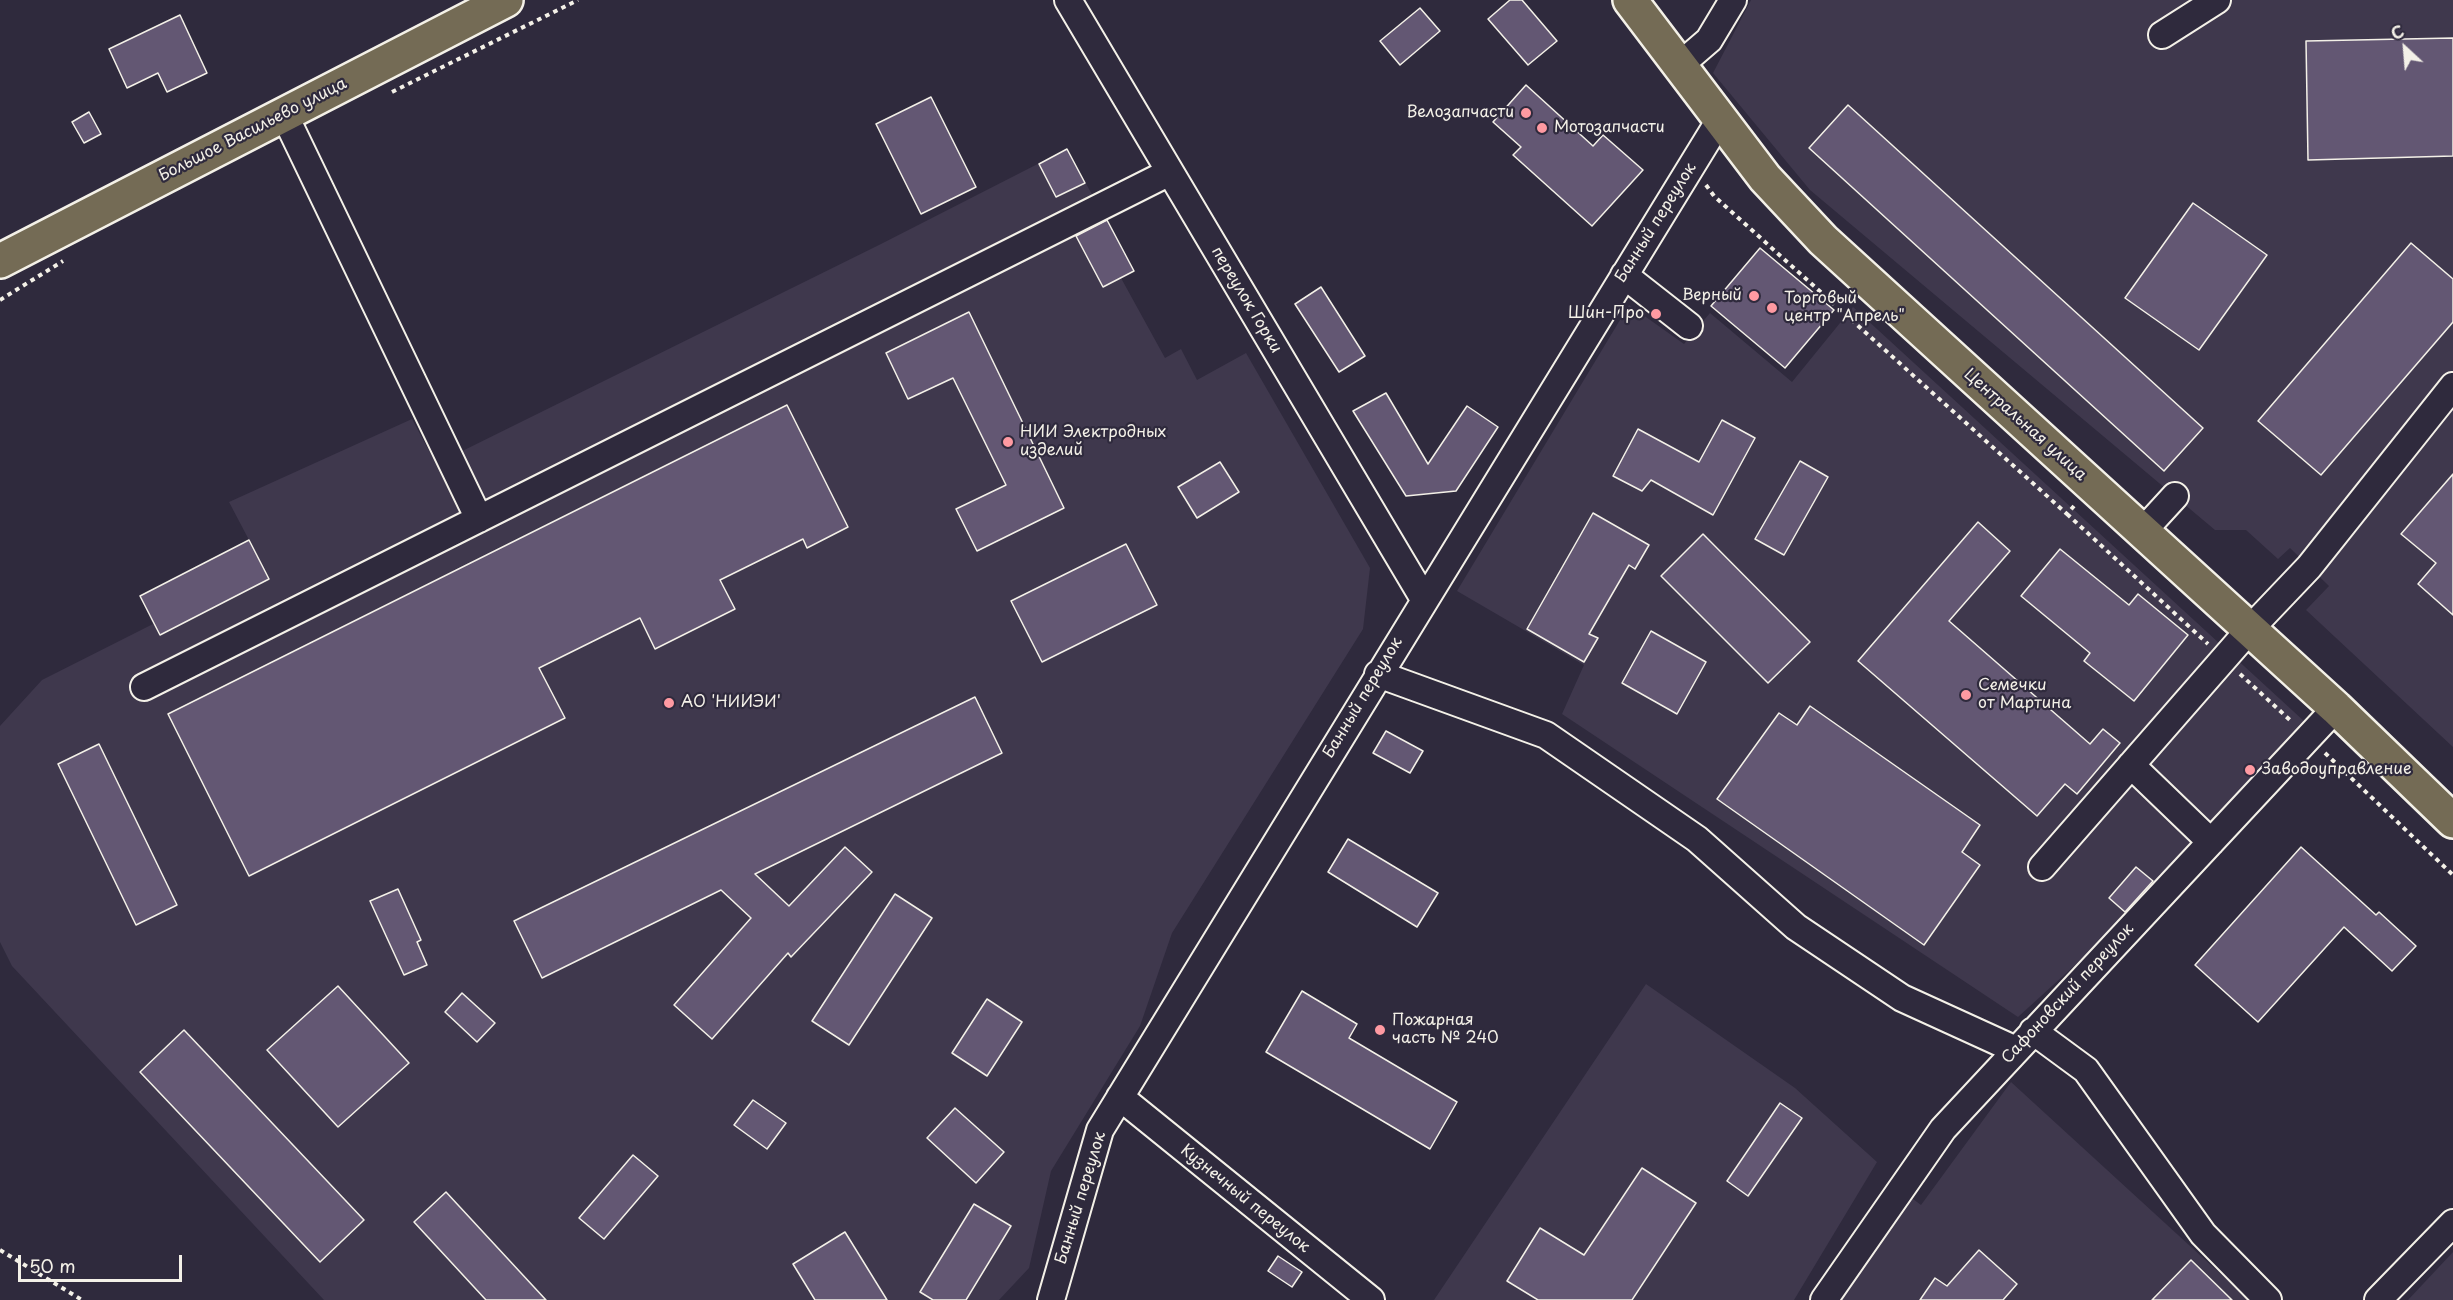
<!DOCTYPE html>
<html>
<head>
<meta charset="utf-8">
<style>
	body { margin:0 }
	#map { position:relative; width:2453px; height:1300px; overflow:hidden; background:#2f2a3d; font-family:"Playpen Sans",sans-serif }
	canvas { display:block }
	.north { position:absolute; left:2375px; top:18px; width:60px; height:60px; -webkit-text-stroke:4px #2f2a3d; paint-order:stroke; rotate:334deg; font-size:16px; font-weight:700; line-height:24px; text-align:center; color:#f4f1e8 }
	.north::after { content:''; display:block; margin:auto; width:21px; height:27px; background:#f4f1e8; clip-path:polygon(50% 0,100% 100%,50% 72%,0 100%) }
	.scale { position:absolute; left:18px; top:1255px; width:164px; height:27px; box-sizing:border-box; border:3px solid #f4f1e8; border-top:0; padding-left:8px; font-size:18px; line-height:21px; white-space:nowrap; color:#f4f1e8; -webkit-text-stroke:4px #2f2a3d; paint-order:stroke }
</style>
</head>
<body>
<div id="map">
<canvas width="2453" height="1300"></canvas>
<div class="north">С</div>
<div class="scale">50 m</div>
</div>
<script>
const ctx = document.querySelector('canvas').getContext('2d');
ctx.lineJoin = 'round';
function paint(path, color) {
  ctx.fillStyle = color;
  ctx.fill(path, 'evenodd');
}
function strokePath(path, color, width, dash) {
  ctx.strokeStyle = color;
  ctx.lineWidth = width;
  ctx.lineCap = dash ? 'butt' : 'round';
  ctx.setLineDash(dash || []);
  ctx.stroke(path);
}
function drawText(font, color, halo, rows, align = 'center') {
  ctx.font = font + ' "Playpen Sans",sans-serif';
  ctx.lineWidth = 4.5;
  ctx.setLineDash([]);
  ctx.textBaseline = 'middle';
  ctx.strokeStyle = halo;
  ctx.fillStyle = color;
  for (const [text, x, y, turn = 0] of rows) {
    ctx.save();
    ctx.translate(x, y);
    ctx.rotate((+turn || 0) * Math.PI / 180);
    ctx.textAlign = isNaN(turn) ? turn : align;
    if (halo) ctx.strokeText(text, 0, 0);
    ctx.fillText(text, 0, 0);
    ctx.restore();
  }
}
paint(new Path2D(`
	M 1751,0 L 2453,0 L 2453,747 L 2306,610 L 2329,586 L 2290,548 L 2278,559 L 2246,530 L 2215,530 L 1810,190 L 1713,73 Z
	M 1067,149 L 1134,271 L 1121,278 L 1165,358 L 1181,349 L 1197,380 L 1246,353 L 1370,568 L 1363,629 L 1172,933 L 1140,1026 L 1051,1171 L 1029,1268 L 999,1300 L 324,1300 L 12,966 L 0,942 L 0,726 L 42,680 L 153,624 L 140,596 L 249,540 L 229,502 L 412,419 L 436,464 L 881,244 Z
	M 1629,305 L 1684,344 L 1710,313 L 1792,382 L 1853,307 L 2305,722 L 2202,838 L 2119,925 L 2018,1017 L 1562,714 L 1584,665 L 1457,591 Z
	M 1646,984 L 1795,1088 L 1877,1162 L 1794,1300 L 1434,1300 Z
	M 2011,1082 L 2249,1300 L 1838,1300 L 1909,1196 L 1921,1205 Z
	M 2453,1252 L 2453,1300 L 2408,1300 Z`), '#3f384d');
const building = new Path2D(`
	M 1510,0 L 1522,0 L 1557,41 L 1528,65 L 1488,19 Z
	M 1420,8 L 1440,31 L 1400,65 L 1380,41 Z
	M 180,15 L 207,73 L 167,92 L 158,73 L 127,88 L 109,49 Z
	M 2453,38 L 2453,156 L 2308,160 L 2306,41 Z
	M 1526,85 L 1593,146 L 1603,135 L 1643,170 L 1592,226 L 1513,155 L 1521,147 L 1493,122 Z
	M 931,97 L 976,187 L 921,214 L 876,124 Z
	M 1848,105 L 2203,428 L 2164,471 L 1809,148 Z
	M 89,112 L 101,134 L 84,143 L 72,122 Z
	M 1067,149 L 1085,183 L 1056,197 L 1039,164 Z
	M 2193,203 L 2267,255 L 2199,350 L 2125,298 Z
	M 1107,220 L 1134,271 L 1103,287 L 1076,236 Z
	M 2411,243 L 2453,279 L 2453,322 L 2321,475 L 2258,421 Z
	M 1760,248 L 1834,310 L 1785,368 L 1711,306 Z
	M 1321,287 L 1365,356 L 1339,372 L 1295,304 Z
	M 969,312 L 1064,508 L 977,551 L 956,509 L 1006,485 L 953,378 L 908,399 L 886,353 Z
	M 1386,393 L 1428,464 L 1467,406 L 1498,427 L 1456,491 L 1406,496 L 1353,411 Z
	M 787,405 L 848,527 L 807,548 L 803,539 L 720,580 L 735,609 L 655,649 L 640,618 L 539,668 L 565,718 L 249,876 L 168,714 Z
	M 1722,420 L 1755,438 L 1713,515 L 1651,480 L 1642,491 L 1613,476 L 1638,429 L 1699,462 Z
	M 1800,461 L 1828,477 L 1784,555 L 1755,539 Z
	M 1220,462 L 1239,492 L 1197,518 L 1178,487 Z
	M 2453,474 L 2453,615 L 2418,584 L 2436,563 L 2401,534 Z
	M 1593,513 L 1649,545 L 1635,569 L 1629,565 L 1589,634 L 1598,638 L 1584,662 L 1527,629 Z
	M 1978,522 L 2010,551 L 1949,621 L 2090,744 L 2103,729 L 2120,743 L 2077,794 L 2065,784 L 2037,816 L 1858,661 Z
	M 1703,534 L 1810,642 L 1768,683 L 1661,576 Z
	M 249,540 L 269,579 L 160,635 L 140,596 Z
	M 1126,544 L 1157,605 L 1042,662 L 1011,601 Z
	M 2060,549 L 2129,605 L 2138,594 L 2188,635 L 2134,701 L 2084,661 L 2090,653 L 2021,596 Z
	M 1651,631 L 1706,662 L 1677,714 L 1622,683 Z
	M 975,697 L 1002,753 L 755,874 L 789,906 L 845,847 L 872,872 L 791,957 L 788,953 L 712,1039 L 674,1005 L 751,918 L 721,890 L 542,978 L 514,921 Z
	M 1810,706 L 1980,825 L 1962,852 L 1980,865 L 1924,945 L 1717,799 L 1779,713 L 1797,725 Z
	M 1386,731 L 1423,751 L 1410,773 L 1373,753 Z
	M 99,744 L 177,905 L 136,925 L 58,764 Z
	M 1348,839 L 1438,893 L 1417,927 L 1328,872 Z
	M 2301,847 L 2376,915 L 2379,912 L 2416,946 L 2392,971 L 2344,927 L 2258,1022 L 2195,965 Z
	M 2136,867 L 2153,881 L 2125,912 L 2109,898 Z
	M 398,889 L 421,940 L 417,942 L 427,965 L 404,975 L 370,901 Z
	M 895,894 L 932,918 L 849,1045 L 812,1021 Z
	M 338,986 L 409,1063 L 338,1127 L 267,1050 Z
	M 1302,991 L 1357,1024 L 1349,1038 L 1457,1102 L 1430,1149 L 1266,1052 Z
	M 462,993 L 495,1023 L 477,1042 L 445,1012 Z
	M 987,999 L 1022,1022 L 987,1076 L 952,1053 Z
	M 184,1030 L 364,1220 L 320,1262 L 140,1072 Z
	M 753,1100 L 786,1123 L 767,1149 L 734,1125 Z
	M 1780,1103 L 1802,1118 L 1748,1196 L 1727,1181 Z
	M 955,1108 L 1004,1152 L 976,1183 L 927,1138 Z
	M 633,1155 L 658,1176 L 604,1239 L 579,1218 Z
	M 1642,1168 L 1696,1203 L 1632,1300 L 1538,1300 L 1507,1281 L 1540,1228 L 1584,1255 Z
	M 446,1192 L 546,1300 L 486,1300 L 414,1222 Z
	M 974,1204 L 1011,1226 L 966,1300 L 933,1300 L 920,1292 Z
	M 845,1232 L 887,1300 L 815,1300 L 793,1264 Z
	M 1979,1250 L 2017,1284 L 2003,1300 L 1920,1300 L 1935,1278 L 1947,1286 Z
	M 1278,1256 L 1302,1272 L 1292,1287 L 1268,1271 Z
	M 2191,1260 L 2232,1300 L 2152,1300 Z`);
paint(building, '#635773');
strokePath(building, '#f4f1e8', 1.5);
const minor = new Path2D(`
	M 1068,0 L 1424,599
	M 2162,35 L 2217,0
	M 1680,65 L 1709,40 L 1733,0
	M 284,114 L 479,519
	M 1624,275 L 1689,326
	M 2142,532 L 2175,496
	M 1378,674 L 1546,735 L 1697,839 L 1796,927 L 1902,998 L 2016,1050
	M 144,687 L 1170,172
	M 2131,765 L 2211,842
	M 2042,867 L 2250,629 L 2309,567 L 2453,386
	M 2033,1031 L 2086,1070 L 2203,1234 L 2268,1300
	M 1120,1097 L 1371,1300
	M 1051,1300 L 1100,1130 L 1721,118
	M 1824,1300 L 1943,1129 L 2336,708
	M 2378,1300 L 2453,1223`);
const major = new Path2D(`
	M 1630,0 L 1765,178 L 1823,240 L 2336,708 L 2453,821
	M 0,261 L 506,0`);
strokePath(minor, '#f4f1e8', 30);
strokePath(major, '#f4f1e8', 38);
strokePath(new Path2D(`
	M 392,92 L 578,0
	M 1706,185 L 1714,196 L 2067,514 L 2074,506
	M 0,300 L 63,261
	M 2067,514 L 2208,644
	M 2240,674 L 2291,721
	M 2325,753 L 2453,875
	M 0,1250 L 82,1300`), '#f4f1e8', 4, [4.5, 4.5]);
strokePath(minor, '#2f2a3d', 26);
strokePath(major, '#746b55', 33);
for (const [x, y, r, color] of [
	[1526,113,6,"#ff9aa2"],
	[1542,128,6,"#ff9aa2"],
	[1754,296,6,"#ff9aa2"],
	[1772,308,6,"#ff9aa2"],
	[1656,314,6,"#ff9aa2"],
	[1008,442,6,"#ff9aa2"],
	[1966,695,6,"#ff9aa2"],
	[669,703,6,"#ff9aa2"],
	[2250,770,6,"#ff9aa2"],
	[1380,1030,6,"#ff9aa2"]
]) {
  const dot = new Path2D();
  dot.arc(x, y, r, 0, 2 * Math.PI);
  ctx.fillStyle = color;
  ctx.fill(dot);
  strokePath(dot, '#2f2a3d', 2);
}
drawText('16px', '#f4f1e8', '#2f2a3d', [
	["Велозапчасти",1514,113,"right"],
	["Мотозапчасти",1554,128],
	["Верный",1742,296,"right"],
	["Торговый",1784,299],
	["центр \"Апрель\"",1784,317],
	["Шин-Про",1644,314,"right"],
	["НИИ Электродных",1020,433],
	["изделий",1020,451],
	["Семечки",1978,686],
	["от Мартина",1978,704],
	["АО 'НИИЭИ'",681,703],
	["Заводоуправление",2262,770],
	["Пожарная",1392,1021],
	["часть № 240",1392,1039]
], 'left');
drawText('16px', '#f4f1e8', '#2f2a3d', [
	["Большое Васильево улица",253,130,-27],
	["Банный переулок",1656,223,-58],
	["переулок Горки",1246,300,59],
	["Центральная улица",2025,425,42],
	["Банный переулок",1363,698,-59],
	["Сафоновский переулок",2068,994,-47],
	["Банный переулок",1081,1198,-73],
	["Кузнечный переулок",1245,1199,39]
]);
</script>
</body>
</html>
